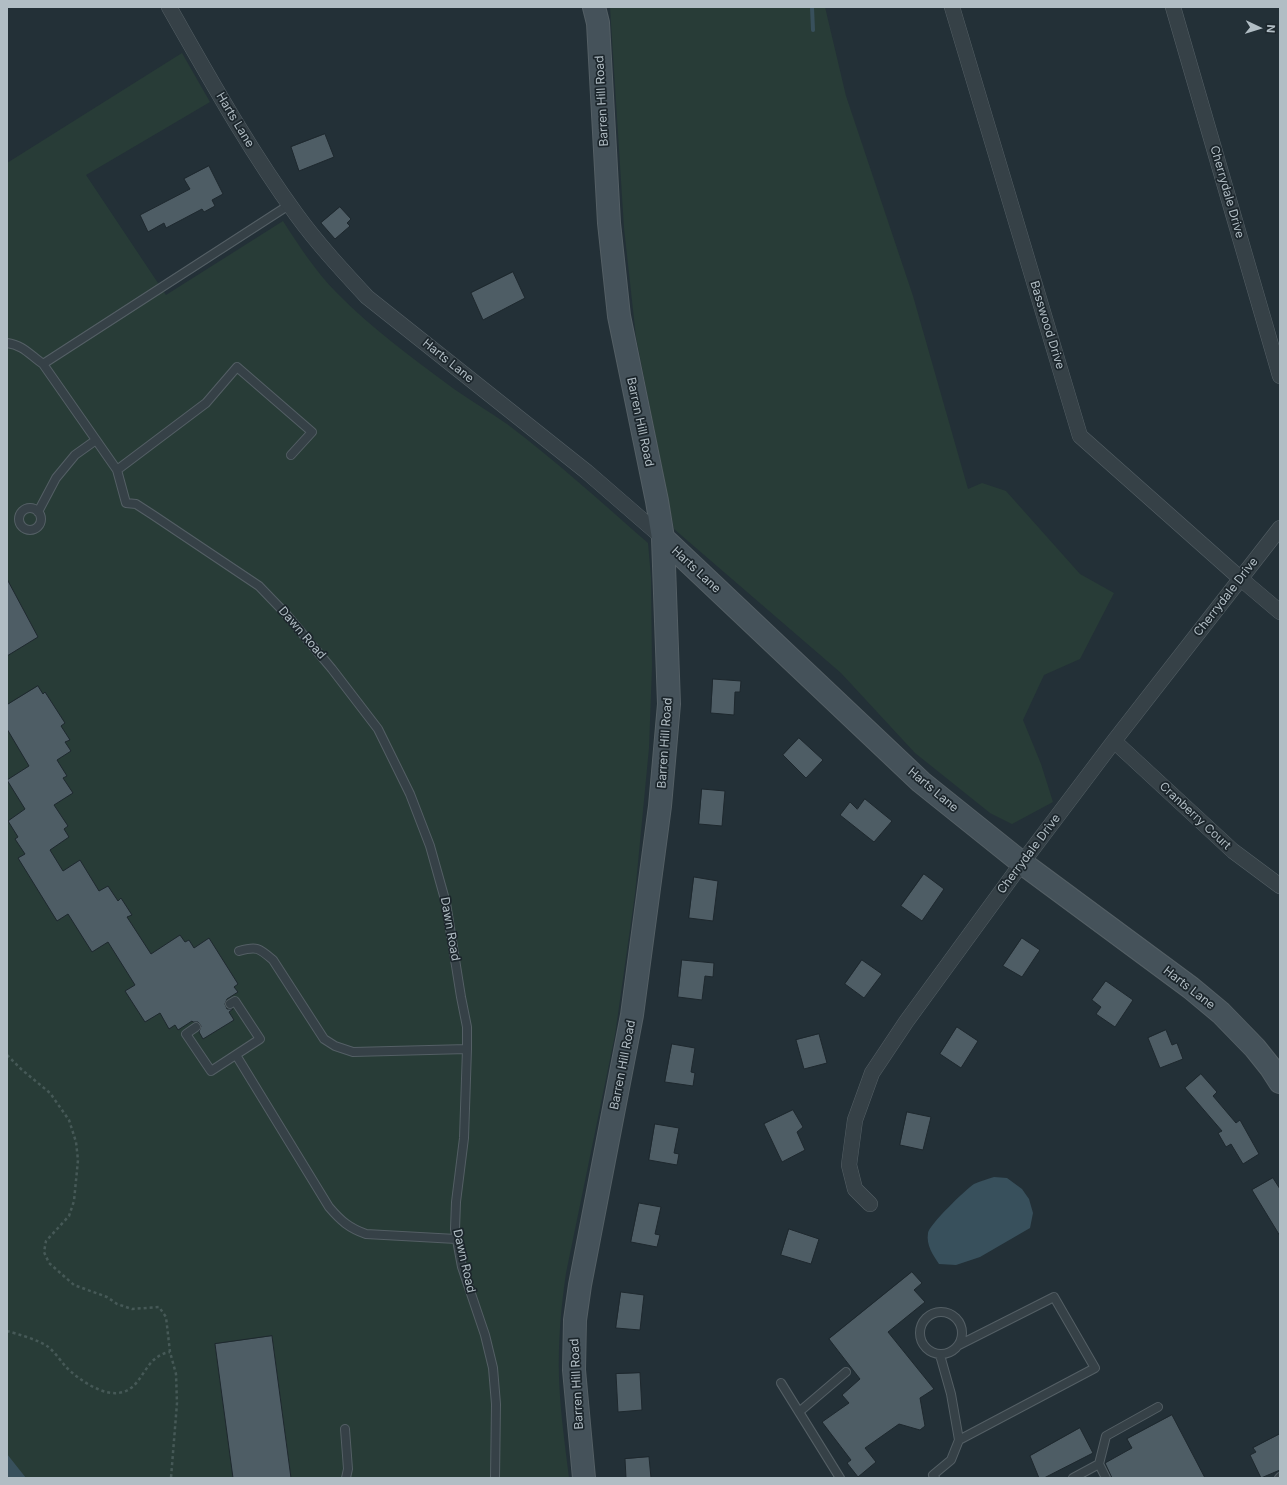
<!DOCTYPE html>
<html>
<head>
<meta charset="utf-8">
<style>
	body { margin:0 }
	#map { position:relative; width:1287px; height:1485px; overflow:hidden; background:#233037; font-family:Inter,sans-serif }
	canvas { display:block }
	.frame { position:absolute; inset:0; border:8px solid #b1bdc4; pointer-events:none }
	.north { position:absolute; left:1239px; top:8px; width:40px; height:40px; -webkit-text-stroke:3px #1c262c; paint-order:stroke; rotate:94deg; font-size:11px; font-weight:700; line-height:16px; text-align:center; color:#b1bdc4 }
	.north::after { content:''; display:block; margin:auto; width:14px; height:18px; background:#b1bdc4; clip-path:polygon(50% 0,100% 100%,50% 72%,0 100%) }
</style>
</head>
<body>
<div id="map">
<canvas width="1287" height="1485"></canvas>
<div class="frame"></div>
<div class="north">N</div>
</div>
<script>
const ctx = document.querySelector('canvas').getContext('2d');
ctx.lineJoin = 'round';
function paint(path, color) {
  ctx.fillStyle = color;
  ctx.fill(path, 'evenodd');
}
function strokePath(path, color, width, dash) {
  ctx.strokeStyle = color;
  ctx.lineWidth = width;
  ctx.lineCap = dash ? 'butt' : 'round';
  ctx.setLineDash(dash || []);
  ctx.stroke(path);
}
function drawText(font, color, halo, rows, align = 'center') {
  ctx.font = font + ' Inter,sans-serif';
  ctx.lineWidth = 3.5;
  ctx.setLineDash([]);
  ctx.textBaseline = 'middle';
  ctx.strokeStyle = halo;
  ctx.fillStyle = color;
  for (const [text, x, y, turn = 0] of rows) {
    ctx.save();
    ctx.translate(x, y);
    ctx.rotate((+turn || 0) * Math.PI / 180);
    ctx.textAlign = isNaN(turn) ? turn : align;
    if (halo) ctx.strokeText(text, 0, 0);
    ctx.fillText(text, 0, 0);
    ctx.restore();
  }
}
paint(new Path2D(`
	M 610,7 L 825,7 L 846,96 L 913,296 L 968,489 L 982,483 L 1006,491 L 1080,574 L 1114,593 L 1080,659 L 1044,675 L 1023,720 L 1041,764 L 1053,802 L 1012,824 L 990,813 L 915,753 L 841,673 L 674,529 L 636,337 L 624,228 Z
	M 182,53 L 210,102 L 86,175 L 166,295 L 283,221 C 299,246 316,272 337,293 C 372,329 414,359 454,389 C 471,401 490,412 507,424 C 556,461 601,502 648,543 L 651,577 L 652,667 L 649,748 L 635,894 L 615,1035 L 566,1273 C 561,1307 558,1342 559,1377 C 560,1411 565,1444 569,1478 L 7,1478 L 7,163 Z`), '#283c37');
paint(new Path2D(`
	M 994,1177 L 1007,1178 L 1022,1189 L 1029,1199 L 1033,1213 L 1030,1228 L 980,1257 L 956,1265 L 939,1264 C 933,1255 926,1245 928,1233 C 929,1225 966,1189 974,1184 C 980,1181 988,1179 994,1177 Z
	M 7,1454 L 26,1478 L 7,1478 Z`), '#38505c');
strokePath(new Path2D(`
	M 812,7 L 813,30`), '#38505c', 4);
const building = new Path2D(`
	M 325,134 L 334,157 L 299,171 L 291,147 Z
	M 209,166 L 223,194 L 212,200 L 215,206 L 204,212 L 202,209 L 166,228 L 164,223 L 148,232 L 140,215 L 190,189 L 184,179 Z
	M 340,207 L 351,219 L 347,223 L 350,226 L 335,239 L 321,223 Z
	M 513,272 L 525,298 L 483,320 L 471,293 Z
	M 7,579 L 38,637 L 7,656 Z
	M 713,679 L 741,681 L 740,692 L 735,692 L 734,715 L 711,713 Z
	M 38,686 L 43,694 L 45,692 L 65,723 L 61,726 L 70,740 L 65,742 L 71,751 L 57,760 L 67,776 L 63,778 L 73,793 L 54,805 L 68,826 L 64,829 L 69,837 L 50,850 L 63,871 L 80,860 L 99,891 L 108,886 L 118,901 L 121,898 L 132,915 L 127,917 L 151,954 L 180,935 L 185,942 L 189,940 L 194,948 L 209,938 L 238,984 L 234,987 L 238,992 L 227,999 L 225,1004 L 227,1009 L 233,1009 L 229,1012 L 234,1020 L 203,1039 L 199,1032 L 201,1026 L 198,1022 L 193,1022 L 192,1021 L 178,1030 L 175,1025 L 169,1029 L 160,1013 L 145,1022 L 125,991 L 135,985 L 108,942 L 92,952 L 68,914 L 57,921 L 18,858 L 25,854 L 15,839 L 18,837 L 8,821 L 25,809 L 7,780 L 29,766 L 7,729 L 7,705 Z
	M 799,738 L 823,760 L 806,778 L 783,755 Z
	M 702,789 L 725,791 L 722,826 L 699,824 Z
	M 865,799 L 892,821 L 874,842 L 840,815 L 850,802 L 857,809 Z
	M 924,874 L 944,889 L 922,921 L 901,906 Z
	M 694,877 L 718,881 L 713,921 L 689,918 Z
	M 1022,938 L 1040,950 L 1022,977 L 1003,966 Z
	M 682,960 L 714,963 L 713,977 L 705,976 L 702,1000 L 678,997 Z
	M 862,960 L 882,974 L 864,998 L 845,984 Z
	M 1106,981 L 1133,1000 L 1115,1027 L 1096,1014 L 1101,1007 L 1092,1000 Z
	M 957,1027 L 978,1041 L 961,1068 L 940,1054 Z
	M 1166,1030 L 1172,1045 L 1177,1043 L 1183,1059 L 1160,1068 L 1148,1038 Z
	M 819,1034 L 827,1063 L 804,1069 L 796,1040 Z
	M 672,1044 L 695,1048 L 691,1072 L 695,1073 L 693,1086 L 665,1082 Z
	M 1201,1074 L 1217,1092 L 1213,1096 L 1236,1123 L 1240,1120 L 1259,1154 L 1243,1164 L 1231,1144 L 1226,1147 L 1218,1133 L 1222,1131 L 1185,1088 Z
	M 793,1110 L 803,1127 L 797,1132 L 805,1150 L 782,1162 L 764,1124 Z
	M 907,1112 L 931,1117 L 923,1150 L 900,1145 Z
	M 655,1124 L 679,1128 L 674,1153 L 679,1154 L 677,1165 L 649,1160 Z
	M 1273,1178 L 1280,1189 L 1280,1236 L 1252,1190 Z
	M 639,1203 L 661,1207 L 655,1234 L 660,1235 L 657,1247 L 631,1242 Z
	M 789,1229 L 819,1239 L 811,1264 L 781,1255 Z
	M 912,1272 L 922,1283 L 914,1290 L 925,1302 L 888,1332 L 934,1389 L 920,1398 L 925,1426 L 920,1430 L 899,1424 L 865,1448 L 876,1462 L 858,1477 L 847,1463 L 851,1460 L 822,1422 L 849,1403 L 842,1395 L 860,1379 L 829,1339 Z
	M 621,1292 L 644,1295 L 640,1330 L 616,1328 Z
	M 272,1336 L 291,1478 L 233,1478 L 215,1344 Z
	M 640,1373 L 642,1410 L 618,1412 L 616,1374 Z
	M 1172,1415 L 1205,1478 L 1112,1478 L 1105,1463 L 1132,1448 L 1127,1439 Z
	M 1080,1428 L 1093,1453 L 1044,1478 L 1039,1478 L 1030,1456 Z
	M 1280,1434 L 1280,1470 L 1261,1478 L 1250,1455 L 1256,1452 L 1253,1448 Z
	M 649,1457 L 651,1478 L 626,1478 L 625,1459 Z`);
paint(building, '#4e5d65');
strokePath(building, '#1e282e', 1);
const lane = new Path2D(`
	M 7,343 C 23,345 30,355 43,364 L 117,470 L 126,503 L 136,504 L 153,515 L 259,586 L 286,614 L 332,669 L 378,729 L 410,794 L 430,846 L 446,903 L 461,997 L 467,1027 L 467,1049 L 464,1138 L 456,1202 L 455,1229 L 462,1267 L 485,1335 L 493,1368 L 496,1404 L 495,1478
	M 43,364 L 289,205
	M 117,470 L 206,403 L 237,367 L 312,432 L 291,455
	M19 519a11 11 0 1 1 22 0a11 11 0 1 1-22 0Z
	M 38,512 L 56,478 L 75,455 L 96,440
	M 239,951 C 257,946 259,948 273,960 L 324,1039 L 335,1046 L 353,1052 L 467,1049
	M 196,1027 L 186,1034 L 211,1071 L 260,1039 L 235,1001 L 230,1004
	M 236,1055 L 329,1207 C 341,1221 349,1228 366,1234 L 456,1239
	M920 1333a21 21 0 1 1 42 0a21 21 0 1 1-42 0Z
	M 959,1345 L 1054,1297 L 1095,1368 L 959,1440
	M 781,1383 L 840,1478
	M 799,1412 L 846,1372
	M 345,1429 L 348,1469 L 346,1478
	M 1099,1464 L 1106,1436 L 1158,1407
	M 935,1478 L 933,1475 L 951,1460 L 959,1440 L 951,1394 L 940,1355
	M 1073,1478 L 1099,1464 L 1106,1478
	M 1279,1478 L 1280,1477`);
const street = new Path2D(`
	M 169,7 C 209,77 248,148 296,214 C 317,243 342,270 367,297 L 587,472 L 663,538
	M 952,7 L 1080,436 L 1241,579 L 1280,612
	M 1173,7 L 1280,376
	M 1114,741 L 1233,851 L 1280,886
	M 870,1204 L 855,1189 L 849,1165 L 855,1120 L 872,1073 L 906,1022 L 1022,863 L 1114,741 L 1280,528`);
const secondary = new Path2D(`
	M 663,538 L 921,782 L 1022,863 L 1191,988 L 1221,1013 L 1255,1048 L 1271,1068 L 1280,1082
	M 584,1478 L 574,1370 L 575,1320 L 580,1285 L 632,1015 L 660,806 L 669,704 L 663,538 L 657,501 L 619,316 L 609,223 L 598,23 L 594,7`);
strokePath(lane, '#545f65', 10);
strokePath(street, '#545f65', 16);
strokePath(secondary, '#545f65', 24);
strokePath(new Path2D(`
	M 7,1055 L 21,1069 L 50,1093 L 69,1120 L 76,1142 L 78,1160 L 74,1201 L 69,1216 L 46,1241 L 44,1252 L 49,1263 L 74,1285 L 107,1297 L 117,1304 L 132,1309 L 159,1307 L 166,1317 L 170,1352 L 176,1374 L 177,1403 L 171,1478
	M 7,1331 C 18,1334 38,1340 47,1346 C 54,1351 60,1360 66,1367 C 78,1379 104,1398 123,1392 C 144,1386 144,1356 170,1352`), '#465957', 2.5, [3, 3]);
strokePath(lane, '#364147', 8);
strokePath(street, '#364147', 15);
strokePath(secondary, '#45525a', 22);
drawText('12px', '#b1bdc4', '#1c262c', [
	["Barren Hill Road",602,101,-93],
	["Harts Lane",235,120,59],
	["Cherrydale Drive",1227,192,74],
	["Basswood Drive",1047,325,73],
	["Harts Lane",448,361,39],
	["Barren Hill Road",640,422,78],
	["Harts Lane",696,570,43],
	["Cherrydale Drive",1226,597,-52],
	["Dawn Road",302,633,49],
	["Barren Hill Road",665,743,-86],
	["Harts Lane",933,790,40],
	["Cranberry Court",1195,816,43],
	["Cherrydale Drive",1029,854,-53],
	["Dawn Road",450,929,80],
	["Harts Lane",1189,988,38],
	["Barren Hill Road",623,1065,-79],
	["Dawn Road",464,1261,77],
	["Barren Hill Road",577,1384,-93]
]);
</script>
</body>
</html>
